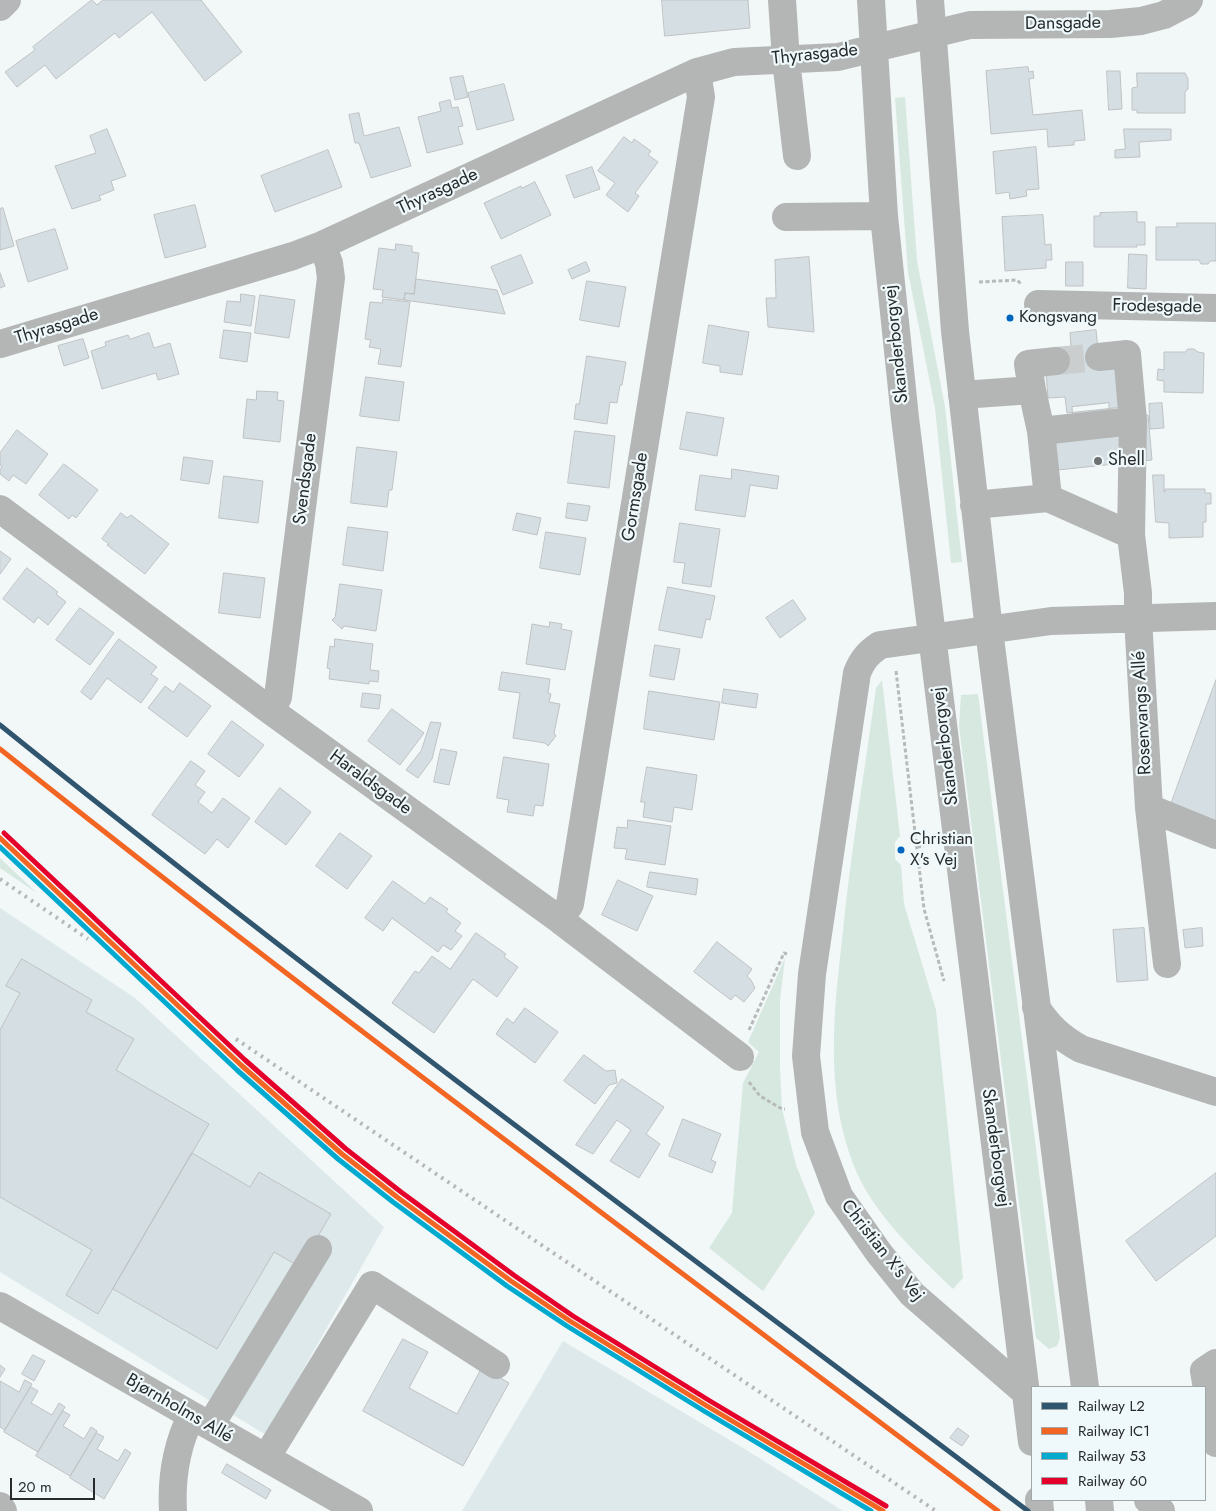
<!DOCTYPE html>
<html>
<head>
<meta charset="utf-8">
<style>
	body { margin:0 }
	#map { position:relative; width:1216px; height:1511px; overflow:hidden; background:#f2f7f8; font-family:Jost,sans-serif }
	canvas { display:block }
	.legend { position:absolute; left:1031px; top:1386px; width:175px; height:115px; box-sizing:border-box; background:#eff9fb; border:1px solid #9fa7a8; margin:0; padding:6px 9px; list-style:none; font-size:15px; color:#282b2c }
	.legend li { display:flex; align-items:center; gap:10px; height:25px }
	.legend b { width:25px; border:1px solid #9fa7a8 }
	.scale { position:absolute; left:10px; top:1478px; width:85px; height:22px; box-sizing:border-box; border:2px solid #282b2c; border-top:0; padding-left:6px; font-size:15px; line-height:18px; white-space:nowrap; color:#282b2c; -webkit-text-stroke:4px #eff9fb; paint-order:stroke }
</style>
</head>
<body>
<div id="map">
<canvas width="1216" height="1511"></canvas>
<ul class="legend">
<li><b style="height:6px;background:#30556e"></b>Railway L2</li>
<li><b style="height:6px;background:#f26522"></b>Railway IC1</li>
<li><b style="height:6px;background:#00a9ce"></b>Railway 53</li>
<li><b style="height:6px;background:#e4002b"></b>Railway 60</li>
</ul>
<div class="scale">20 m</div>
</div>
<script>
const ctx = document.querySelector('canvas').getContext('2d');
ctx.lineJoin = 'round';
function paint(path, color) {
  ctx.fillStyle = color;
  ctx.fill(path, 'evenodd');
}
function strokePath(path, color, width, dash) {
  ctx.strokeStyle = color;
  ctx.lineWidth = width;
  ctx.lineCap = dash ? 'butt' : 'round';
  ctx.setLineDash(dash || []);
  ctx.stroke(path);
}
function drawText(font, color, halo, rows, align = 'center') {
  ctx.font = font + ' Jost,sans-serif';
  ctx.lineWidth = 4.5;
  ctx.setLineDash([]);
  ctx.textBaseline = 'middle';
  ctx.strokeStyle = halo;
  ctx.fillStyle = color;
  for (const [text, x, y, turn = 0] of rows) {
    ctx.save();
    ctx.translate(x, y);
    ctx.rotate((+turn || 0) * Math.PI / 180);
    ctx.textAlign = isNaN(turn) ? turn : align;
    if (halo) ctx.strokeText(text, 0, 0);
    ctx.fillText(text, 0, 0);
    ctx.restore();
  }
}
paint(new Path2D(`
	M 0,908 L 135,998 L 384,1227 L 266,1435 L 0,1272 Z
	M 563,1341 L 748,1451 L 843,1511 L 462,1511 Z`), '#dde9eb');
paint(new Path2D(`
	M 905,97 L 917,261 L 945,407 L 962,562 L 951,563 L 935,408 L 908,272 L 895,98 Z
	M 882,680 L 900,836 L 895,842 L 895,859 L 901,865 L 904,904 L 936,1010 L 963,1278 L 953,1289 C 917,1254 873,1214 854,1166 C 824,1090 834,1010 843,931 C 851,850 865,769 876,688 Z
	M 978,694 L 1060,1337 L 1057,1346 L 1049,1349 L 1036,1338 L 959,726 L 961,695 Z
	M 0,858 L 37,893 L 0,868 Z
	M 785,958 L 780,1000 L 780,1069 L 782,1109 L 796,1165 L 815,1213 L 763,1291 L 709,1248 L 732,1213 L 743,1083 L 759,1052 L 748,1042 Z`), '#d6e8df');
const building = new Path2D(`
	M 92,0 L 97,5 L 103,0 L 201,0 L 242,52 L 205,81 L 152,12 L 119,38 L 115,33 L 56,79 L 45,65 L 17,87 L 5,72 L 35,50 L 33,47 Z
	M 662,0 L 748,0 L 750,28 L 665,36 Z
	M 1028,67 L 1029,72 L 1033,71 L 1034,78 L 1029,79 L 1033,115 L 1082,110 L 1085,140 L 1074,141 L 1074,145 L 1048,147 L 1047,129 L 991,134 L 986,71 Z
	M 1107,71 L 1120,71 L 1122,109 L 1109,110 Z
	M 1137,73 L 1185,73 L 1188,79 L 1188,89 L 1185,92 L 1185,113 L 1137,113 L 1137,110 L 1132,110 L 1132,88 L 1137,87 Z
	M 463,76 L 468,97 L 455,100 L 450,78 Z
	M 504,84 L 514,120 L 477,130 L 468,93 Z
	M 450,100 L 452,108 L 458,107 L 463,126 L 458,127 L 463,144 L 427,153 L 418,117 L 441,111 L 439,103 Z
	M 359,113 L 364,136 L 399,127 L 411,166 L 371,178 L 359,143 L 355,143 L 349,115 Z
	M 107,129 L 126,176 L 111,181 L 114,190 L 99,196 L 101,200 L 72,209 L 55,166 L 96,153 L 90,136 Z
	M 1124,129 L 1171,129 L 1171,140 L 1139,142 L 1140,157 L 1115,158 L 1115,150 L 1125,149 Z
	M 624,137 L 632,143 L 634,139 L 651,151 L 648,155 L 658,162 L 635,193 L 639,196 L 628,212 L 606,195 L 615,183 L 598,171 Z
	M 1036,147 L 1039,189 L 1026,190 L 1027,196 L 1010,199 L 1009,192 L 996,194 L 993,152 Z
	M 328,150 L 342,187 L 275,212 L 261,176 Z
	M 592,167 L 600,189 L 574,198 L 566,176 Z
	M 535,182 L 551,215 L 501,239 L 484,203 L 521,186 L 522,188 Z
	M 195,205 L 206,247 L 165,258 L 154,215 Z
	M 3,208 L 14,246 L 0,250 L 0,209 Z
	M 1137,212 L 1137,222 L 1145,222 L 1145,245 L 1136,245 L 1137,247 L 1094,247 L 1094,216 L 1100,216 L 1100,213 Z
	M 1043,215 L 1045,245 L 1051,244 L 1052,260 L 1046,260 L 1046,268 L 1005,271 L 1002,217 Z
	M 1177,223 L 1216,223 L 1216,261 L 1210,261 L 1208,264 L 1201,264 L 1199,260 L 1156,260 L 1156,227 L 1177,227 Z
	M 55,229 L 68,269 L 28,282 L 16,241 Z
	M 396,244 L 412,246 L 412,252 L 419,253 L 414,294 L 405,293 L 404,300 L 382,297 L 383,290 L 373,289 L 379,248 L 395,250 Z
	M 1129,254 L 1147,255 L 1146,289 L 1128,288 Z
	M 521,255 L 533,283 L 503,295 L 491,267 Z
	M 809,257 L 814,332 L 768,327 L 766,298 L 776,298 L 775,260 Z
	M 586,262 L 590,271 L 572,279 L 568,270 Z
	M 1066,262 L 1083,262 L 1083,286 L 1066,286 Z
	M 0,273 L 5,286 L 0,288 Z
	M 416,279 L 497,290 L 505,314 L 404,300 L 405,293 L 414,294 Z
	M 587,281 L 626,287 L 619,327 L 580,320 Z
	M 241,294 L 255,296 L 251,326 L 224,322 L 227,301 L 240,302 Z
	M 260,295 L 295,300 L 289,338 L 255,333 Z
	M 383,299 L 410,302 L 401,367 L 378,364 L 381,349 L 369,347 L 371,340 L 365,339 L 370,302 L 382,303 Z
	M 709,325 L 749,332 L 742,375 L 720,372 L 720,366 L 703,363 Z
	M 224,330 L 251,333 L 247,362 L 220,358 Z
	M 1096,330 L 1100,368 L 1121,366 L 1124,407 L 1067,413 L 1065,397 L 1048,398 L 1046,373 L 1055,350 L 1071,348 L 1070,333 Z
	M 149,333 L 154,348 L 170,343 L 179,374 L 158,380 L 156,373 L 102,389 L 91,351 L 106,346 L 105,342 L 128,335 L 130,339 Z
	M 83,339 L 89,358 L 64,366 L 58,346 Z
	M 1188,349 L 1194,349 L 1198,352 L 1204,353 L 1203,393 L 1164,392 L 1164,381 L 1157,380 L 1158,369 L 1164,370 L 1164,352 L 1185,352 Z
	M 587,356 L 626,362 L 622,385 L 620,385 L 617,403 L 610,402 L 607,424 L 574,419 L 576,404 L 579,404 Z
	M 366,377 L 404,382 L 399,421 L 360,416 Z
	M 257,391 L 278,392 L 277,400 L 284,401 L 280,442 L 243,438 L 247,399 L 256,400 Z
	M 1109,403 L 1109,418 L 1148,415 L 1152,460 L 1039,472 L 1034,426 L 1073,422 L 1072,407 Z
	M 1162,403 L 1164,428 L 1150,429 L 1149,404 Z
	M 687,412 L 724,418 L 717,456 L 680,449 Z
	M 17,430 L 48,454 L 26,484 L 13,475 L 9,481 L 0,474 L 0,470 L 2,467 L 0,465 L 0,453 Z
	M 575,431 L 615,436 L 609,488 L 568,483 Z
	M 357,447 L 397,452 L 392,490 L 389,490 L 387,507 L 351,503 Z
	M 184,457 L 213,461 L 209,484 L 181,480 Z
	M 64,464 L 98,490 L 76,518 L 72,515 L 69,519 L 39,495 Z
	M 732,469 L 779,476 L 777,489 L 750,485 L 745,517 L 695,510 L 700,475 L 731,479 Z
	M 1153,475 L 1164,475 L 1164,492 L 1165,492 L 1165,489 L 1205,489 L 1205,493 L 1211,493 L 1211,504 L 1206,504 L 1206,522 L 1203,522 L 1203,537 L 1169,538 L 1169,523 L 1156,522 Z
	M 224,476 L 263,481 L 258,523 L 219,518 Z
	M 568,503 L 590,506 L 587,521 L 566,518 Z
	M 121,513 L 127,518 L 131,515 L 169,544 L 145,574 L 107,545 L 109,544 L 102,539 Z
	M 517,513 L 541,518 L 537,535 L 513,530 Z
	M 680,523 L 720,529 L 711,587 L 682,583 L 685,563 L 674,562 Z
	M 348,527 L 388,532 L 383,571 L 343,565 Z
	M 546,532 L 586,538 L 580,575 L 540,568 Z
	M 0,551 L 11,559 L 0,574 Z
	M 27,568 L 58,592 L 56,594 L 66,602 L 48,625 L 38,617 L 34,623 L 3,599 Z
	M 224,573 L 265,578 L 260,618 L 219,613 Z
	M 340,584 L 382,590 L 376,631 L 344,626 L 342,629 L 332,620 L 335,617 Z
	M 668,587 L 715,596 L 710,620 L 706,619 L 702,638 L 659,630 Z
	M 793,600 L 806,619 L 780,638 L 766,618 Z
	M 80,608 L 114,633 L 90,665 L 56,640 Z
	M 550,622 L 562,624 L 561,629 L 572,631 L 565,670 L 526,664 L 532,624 L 549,627 Z
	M 119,639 L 157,667 L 151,674 L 158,679 L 141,703 L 107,678 L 91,700 L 81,692 Z
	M 335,639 L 373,644 L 370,670 L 379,671 L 378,682 L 369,681 L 369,684 L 329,679 L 330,669 L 327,668 L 330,646 L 334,647 Z
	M 655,645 L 680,649 L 674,680 L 650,676 Z
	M 502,672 L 550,679 L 548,693 L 551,694 L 549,702 L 560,704 L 554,733 L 556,736 L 548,746 L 545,743 L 513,738 L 520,693 L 499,690 Z
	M 1216,680 L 1216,824 L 1170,807 Z
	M 180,683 L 211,706 L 187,737 L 148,708 L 165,686 L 173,692 Z
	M 724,689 L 758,694 L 756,708 L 722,703 Z
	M 649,691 L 720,702 L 714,740 L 644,729 Z
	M 363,693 L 381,695 L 379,709 L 361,707 Z
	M 392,709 L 424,733 L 400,765 L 368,741 Z
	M 232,721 L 264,745 L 239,777 L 208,754 Z
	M 431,722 L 441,723 L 432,759 L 418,778 L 406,770 L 421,751 Z
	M 441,749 L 457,752 L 449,785 L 434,782 Z
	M 504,757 L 549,764 L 543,806 L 535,805 L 533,816 L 507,812 L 509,800 L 497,798 Z
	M 191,761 L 205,771 L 195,785 L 205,792 L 198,802 L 212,813 L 223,798 L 250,818 L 228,848 L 217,839 L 205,854 L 152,815 Z
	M 647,767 L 697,775 L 692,810 L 674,807 L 672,822 L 643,817 L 645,802 L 641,802 Z
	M 280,788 L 311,812 L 286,845 L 255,822 Z
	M 628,820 L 671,826 L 665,865 L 625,859 L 627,849 L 614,848 L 617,827 L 627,828 Z
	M 340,833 L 372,856 L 347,889 L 316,866 Z
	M 650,872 L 698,879 L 696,895 L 647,887 Z
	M 618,880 L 653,896 L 637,931 L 602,915 Z
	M 393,881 L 425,904 L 430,897 L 448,909 L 446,912 L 461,923 L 455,931 L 462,936 L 451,950 L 443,945 L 438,952 L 392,918 L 383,931 L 365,918 Z
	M 1144,928 L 1148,980 L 1117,982 L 1113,930 Z
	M 1202,928 L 1203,946 L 1185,948 L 1183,930 Z
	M 476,933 L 506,954 L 504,957 L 518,967 L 497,997 L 473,979 L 434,1033 L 392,1003 L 415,971 L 419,973 L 432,956 L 450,969 Z
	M 717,942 L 752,969 L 747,976 L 751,980 L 755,988 L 744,1002 L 735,995 L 731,1000 L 694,972 Z
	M 22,959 L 92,1000 L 86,1012 L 134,1039 L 116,1070 L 209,1124 L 98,1314 L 66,1295 L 92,1250 L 0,1197 L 0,1030 L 20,993 L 6,986 Z
	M 525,1008 L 558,1032 L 535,1063 L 496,1034 L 507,1018 L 513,1023 Z
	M 584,1055 L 606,1071 L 615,1070 L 617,1083 L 609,1085 L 595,1104 L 564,1081 Z
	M 622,1079 L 664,1107 L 646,1134 L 660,1144 L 639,1178 L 610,1161 L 631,1130 L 617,1120 L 593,1154 L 576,1145 Z
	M 683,1119 L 721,1134 L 711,1160 L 716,1162 L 712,1173 L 669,1156 Z
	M 192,1153 L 250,1187 L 259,1172 L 331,1214 L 300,1267 L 274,1252 L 217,1349 L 113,1289 Z
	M 1216,1173 L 1216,1236 L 1156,1281 L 1126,1241 Z
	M 403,1339 L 428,1352 L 409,1388 L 457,1414 L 482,1367 L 509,1383 L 463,1466 L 363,1411 Z
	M 33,1355 L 45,1361 L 34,1381 L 22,1374 Z
	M 0,1365 L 5,1369 L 0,1377 Z
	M 25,1380 L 32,1384 L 5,1430 L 0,1427 L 0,1381 L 19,1392 Z
	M 31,1387 L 38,1391 L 31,1403 L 52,1415 L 59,1403 L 65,1407 L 38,1452 L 4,1432 Z
	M 63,1411 L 70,1415 L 63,1426 L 84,1439 L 91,1427 L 97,1431 L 70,1476 L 36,1456 Z
	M 958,1428 L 969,1436 L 962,1446 L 950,1438 Z
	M 97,1433 L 104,1437 L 97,1449 L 118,1461 L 125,1449 L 131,1453 L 104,1499 L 70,1478 Z
	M 227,1464 L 271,1490 L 266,1499 L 222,1473 Z`);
paint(building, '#d5dee3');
strokePath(building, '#bfc2c3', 1);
strokePath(new Path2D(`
	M 1056,361 L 1099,357`), '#cacecf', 28, [28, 14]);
strokePath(new Path2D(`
	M 979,282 L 1017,280 L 1021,284
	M 896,671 L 924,909 L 944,981
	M 917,847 L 924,846
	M 749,1030 L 784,953 L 787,954
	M 749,1082 L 760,1096 L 782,1109 L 785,1109`), '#b7baba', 3, [4, 2.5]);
strokePath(new Path2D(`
	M 782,0 L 786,60 L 797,156
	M 871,0 L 884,216 L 905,418 L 1032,1442
	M 930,0 L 955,331 L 989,630 L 1085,1387
	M 786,217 L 884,216
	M 1038,304 L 1216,308
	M 0,344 L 293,256 L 322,245 L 697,72 L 734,62 L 838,57 L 970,25 L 1110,24 L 1141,21 L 1164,15 L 1187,3 L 1189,0
	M 1099,357 L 1127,354 L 1133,421
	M 1032,390 L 1028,364 L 1056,361
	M 962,395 L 1032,390 L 1041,431 L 1133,421 L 1131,535
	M 1041,431 L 1048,498
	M 974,505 L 1048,498 L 1131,535 L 1138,593 L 1138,618 L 1149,808 L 1167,964
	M 0,509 L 271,711 L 560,920 L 740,1057
	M 271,711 L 278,697 L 331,278 L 329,263 L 322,245
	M 1149,808 L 1216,835
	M 560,920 L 570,904 L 701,97 L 697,72
	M 1036,1007 C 1048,1026 1061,1038 1081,1049 L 1216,1092
	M 0,1306 L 359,1511
	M 1216,1363 L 1204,1371 L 1216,1443
	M 1032,1398 L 912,1294 L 879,1253 L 839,1196 L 815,1132 L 806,1056 L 812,974 L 857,673 C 862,660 868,653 880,645 L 1051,621 L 1216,616
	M 210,1426 L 318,1249
	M 266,1458 L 372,1285 L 496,1365
	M 1039,1500 L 1040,1511
	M 1099,1500 L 1100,1511
	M 1148,1500 L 1161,1511
	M 0,1506 L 3,1511
	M 173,1511 C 171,1477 176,1447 191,1416`), '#b3b6b5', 28);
strokePath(new Path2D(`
	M 0,7 L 7,0`), '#b6b7b8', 28);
strokePath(new Path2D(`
	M 0,879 L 88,939
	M 236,1039 L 936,1511`), '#b6b7b8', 4, [2.5, 5]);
strokePath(new Path2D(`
	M 0,725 C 336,996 684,1251 1028,1511`), '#30556e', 5);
strokePath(new Path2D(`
	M 0,749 C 327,1010 664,1259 998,1511
	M 0,838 L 241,1065 L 342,1154 L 397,1197 L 511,1281 L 570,1321 L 707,1406 L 883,1511`), '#f26522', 5);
strokePath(new Path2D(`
	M 0,847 L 237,1070 L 338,1159 L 393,1202 L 507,1286 L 567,1326 L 704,1411 L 871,1511`), '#00a9ce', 5);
strokePath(new Path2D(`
	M 4,833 L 245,1060 L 346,1149 L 401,1192 L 515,1276 L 573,1316 L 710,1401 L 886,1506`), '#e4002b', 5);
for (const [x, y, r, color] of [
	[1010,318,4.5,"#0065bd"],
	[1098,461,5,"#6f7273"],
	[901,850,4.5,"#0065bd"]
]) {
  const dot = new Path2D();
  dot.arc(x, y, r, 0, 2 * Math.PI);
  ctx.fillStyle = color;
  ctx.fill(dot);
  strokePath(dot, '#eff9fb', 2);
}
drawText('17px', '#282b2c', '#eff9fb', [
	["Kongsvang",1019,318],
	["Christian",910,840],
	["X's Vej",910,861]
], 'left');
drawText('18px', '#282b2c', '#eff9fb', [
	["Dansgade",1063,24,-1],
	["Thyrasgade",815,55,-6],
	["Thyrasgade",438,192,-25],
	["Frodesgade",1157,307,1],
	["Thyrasgade",57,327,-17],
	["Skanderborgvej",897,344,-96],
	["Svendsgade",306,479,-83],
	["Gormsgade",636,497,-81],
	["Rosenvangs Allé",1143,713,-93],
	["Skanderborgvej",946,746,-97],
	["Haraldsgade",370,783,36],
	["Skanderborgvej",995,1148,82],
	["Christian X's Vej",882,1251,52],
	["Bjørnholms Allé",179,1409,30]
]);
drawText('18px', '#282b2c', '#eff9fb', [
	["Shell",1108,461]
], 'left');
</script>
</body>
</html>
